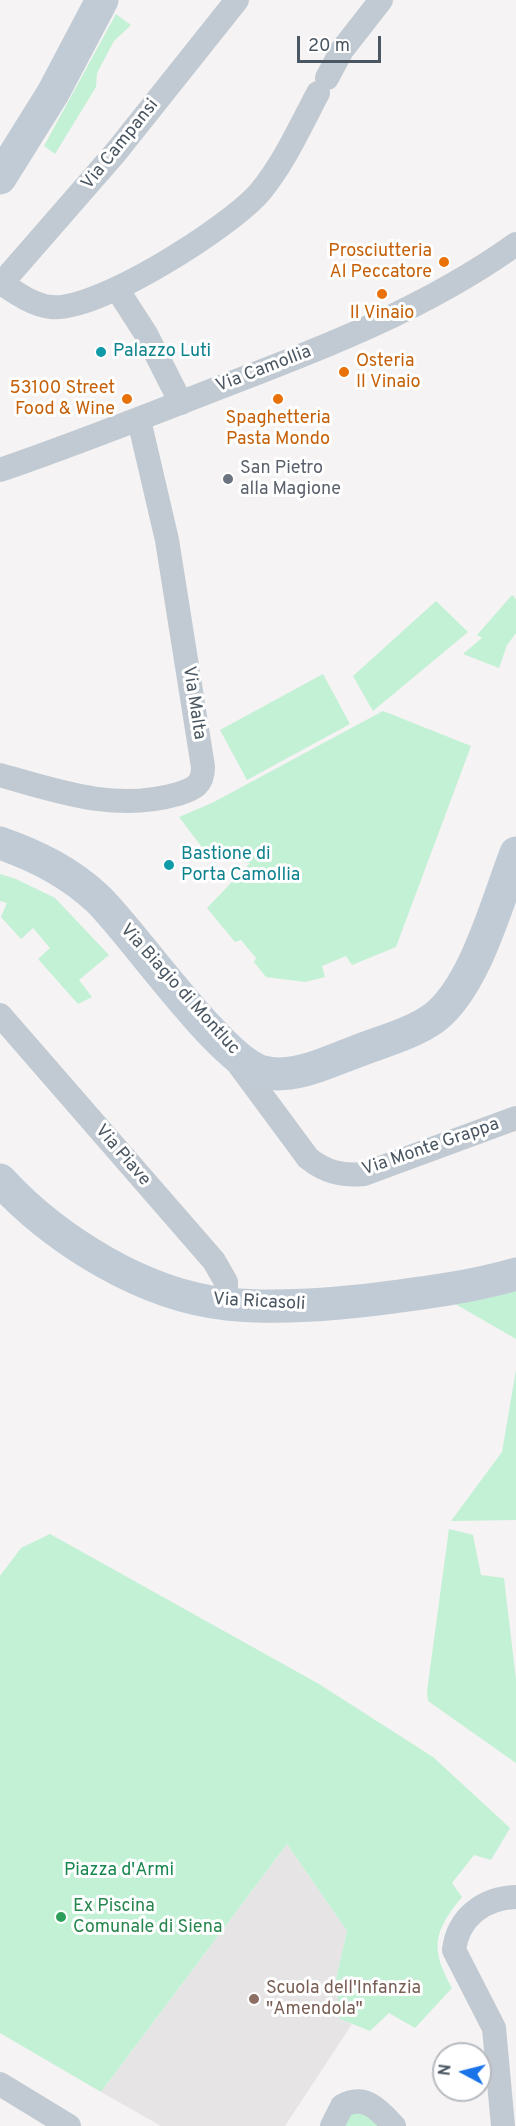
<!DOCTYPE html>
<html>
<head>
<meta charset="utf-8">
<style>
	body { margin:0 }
	#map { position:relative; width:516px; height:2126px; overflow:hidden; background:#f5f3f3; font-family:Overpass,sans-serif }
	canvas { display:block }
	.north { position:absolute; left:432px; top:2042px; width:60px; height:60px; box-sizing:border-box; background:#fff; border:2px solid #b7bbc0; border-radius:50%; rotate:277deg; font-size:16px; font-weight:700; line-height:24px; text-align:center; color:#4a5661 }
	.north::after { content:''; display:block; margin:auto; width:21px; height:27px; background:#1a73e8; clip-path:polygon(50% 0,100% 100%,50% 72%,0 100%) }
	.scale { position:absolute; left:297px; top:36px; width:84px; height:27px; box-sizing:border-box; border:3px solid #4a5661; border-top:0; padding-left:8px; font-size:18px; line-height:21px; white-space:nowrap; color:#4a5661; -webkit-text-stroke:4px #fff; paint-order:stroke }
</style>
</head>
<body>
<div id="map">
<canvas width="516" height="2126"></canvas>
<div class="north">N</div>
<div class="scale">20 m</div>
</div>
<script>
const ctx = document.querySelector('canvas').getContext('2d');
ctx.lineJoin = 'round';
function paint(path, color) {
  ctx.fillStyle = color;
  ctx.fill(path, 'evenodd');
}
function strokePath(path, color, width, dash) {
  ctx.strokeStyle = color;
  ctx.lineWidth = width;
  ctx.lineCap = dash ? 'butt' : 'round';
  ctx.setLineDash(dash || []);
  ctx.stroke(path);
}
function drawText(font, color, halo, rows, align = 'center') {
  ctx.font = font + ' Overpass,sans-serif';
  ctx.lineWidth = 6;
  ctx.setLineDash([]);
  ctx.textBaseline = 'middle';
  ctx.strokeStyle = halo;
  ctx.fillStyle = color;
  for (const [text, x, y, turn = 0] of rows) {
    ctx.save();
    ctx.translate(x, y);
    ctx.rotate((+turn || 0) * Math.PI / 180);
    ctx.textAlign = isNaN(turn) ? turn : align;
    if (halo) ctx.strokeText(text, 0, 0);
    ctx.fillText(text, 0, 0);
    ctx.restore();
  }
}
paint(new Path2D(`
	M 287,1844 L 347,1931 L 336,1979 L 340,2019 L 352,2024 L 285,2126 L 161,2126 L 101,2092 Z`), '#e6e4e5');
paint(new Path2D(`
	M 116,14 L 131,25 L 114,41 L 97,73 L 96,87 L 55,154 L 44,146 Z
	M 512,595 L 516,599 L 516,633 L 507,645 L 499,668 L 463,654 L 482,638 L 477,635 Z
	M 436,601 L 468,632 L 373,711 L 353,676 Z
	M 323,674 L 350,724 L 247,780 L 220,730 Z
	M 383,711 L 471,746 L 396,947 L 352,965 L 346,956 L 322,966 L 325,977 L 305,982 L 266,977 L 254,962 L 256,958 L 241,940 L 235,942 L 207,908 L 250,863 L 208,855 L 179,817 L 212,803 Z
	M 0,874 L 16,879 L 55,898 L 109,955 L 79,980 L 92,997 L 78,1004 L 38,959 L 50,948 L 33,928 L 21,939 L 1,917 L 7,903 L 0,901 Z
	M 516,1290 L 516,1339 L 452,1302 Z
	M 516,1370 L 516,1520 L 451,1521 L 502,1452 Z
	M 449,1529 L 473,1535 L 481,1575 L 504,1578 L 516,1680 L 516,1763 L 428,1701 L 427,1691 Z
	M 50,1534 L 319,1684 L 433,1757 L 510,1828 L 491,1860 L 474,1855 L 452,1883 L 462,1897 C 433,1932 430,1949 452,1988 L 415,2028 L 389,2013 L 370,2031 L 340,2019 L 336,1979 L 347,1931 L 287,1844 L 101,2092 L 0,2033 L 0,1576 L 21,1548 Z
	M 353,2108 L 386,2126 L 343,2126 Z`), '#c3f1d5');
strokePath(new Path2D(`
	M 327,78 L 342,50 L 381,0
	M 1,283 C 16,293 33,305 51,307 C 97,312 230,227 260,192 C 284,163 300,127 318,93
	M 0,285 L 116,152 L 237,0
	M 117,289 L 146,334 L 181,403
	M 0,470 C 76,444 151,414 226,385 C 326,347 428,307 516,244
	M 0,775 C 60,792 116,812 178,794 C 194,789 203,785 203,767 L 167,540 L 139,420
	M 0,1015 L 214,1261 L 226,1282 L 226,1304
	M 234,1058 L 308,1158 C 325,1172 342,1176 364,1174 L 516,1118
	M 0,2084 L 69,2126
	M 332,2126 L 342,2106 C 365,2093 379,2110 394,2126
	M 503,2126 L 494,2028 L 454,1950 C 458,1917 484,1898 516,1897`), '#c1cad2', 24);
strokePath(new Path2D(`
	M 0,178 L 53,93 L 102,0
	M 0,843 C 37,856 69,872 98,899 C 134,934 222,1062 263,1072 C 292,1080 328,1062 355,1052 C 380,1042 412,1034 434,1018 C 475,987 497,902 516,853
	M 0,1180 C 55,1240 145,1296 227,1304 C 277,1309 327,1305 377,1299 C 424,1293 471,1287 516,1274`), '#c1cbd6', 33);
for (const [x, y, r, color] of [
	[444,262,6,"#e8710a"],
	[382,294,6,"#e8710a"],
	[101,352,6,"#0f9aa8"],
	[344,372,6,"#e8710a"],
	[127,399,6,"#e8710a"],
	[278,399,6,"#e8710a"],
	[228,479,6,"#6b7280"],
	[169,865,6,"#0f9aa8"],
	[61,1917,6,"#2e9e5b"],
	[254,1999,6,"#8d6e63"]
]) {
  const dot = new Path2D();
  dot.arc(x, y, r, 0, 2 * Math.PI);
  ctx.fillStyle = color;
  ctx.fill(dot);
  strokePath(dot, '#fff', 2);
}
drawText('18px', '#4a5661', '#fff', [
	["Via Campansi",121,145,-51],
	["Via Camollia",264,370,-21],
	["Via Malta",193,703,81],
	["Via Biagio di Montluc",179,990,48],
	["Via Monte Grappa",431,1148,-19],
	["Via Piave",122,1156,49],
	["Via Ricasoli",259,1303,3]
]);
drawText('18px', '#c56008', '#fff', [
	["Prosciutteria",432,252],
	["Al Peccatore",432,273],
	["Il Vinaio",382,314,"center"],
	["Osteria",356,362,"left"],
	["Il Vinaio",356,383,"left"],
	["53100 Street",115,389],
	["Food & Wine",115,410],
	["Spaghetteria",278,419,"center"],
	["Pasta Mondo",278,440,"center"]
], 'right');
drawText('18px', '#0d838f', '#fff', [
	["Palazzo Luti",113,352],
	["Bastione di",181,855],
	["Porta Camollia",181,876]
], 'left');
drawText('18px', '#5b616d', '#fff', [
	["San Pietro",240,469],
	["alla Magione",240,490]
], 'left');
drawText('18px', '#17864f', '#fff', [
	["Piazza d'Armi",119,1871]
]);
drawText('18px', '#27864d', '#fff', [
	["Ex Piscina",73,1907],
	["Comunale di Siena",73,1928]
], 'left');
drawText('18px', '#785e54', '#fff', [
	["Scuola dell'Infanzia",266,1989],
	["\"Amendola\"",266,2010]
], 'left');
</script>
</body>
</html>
